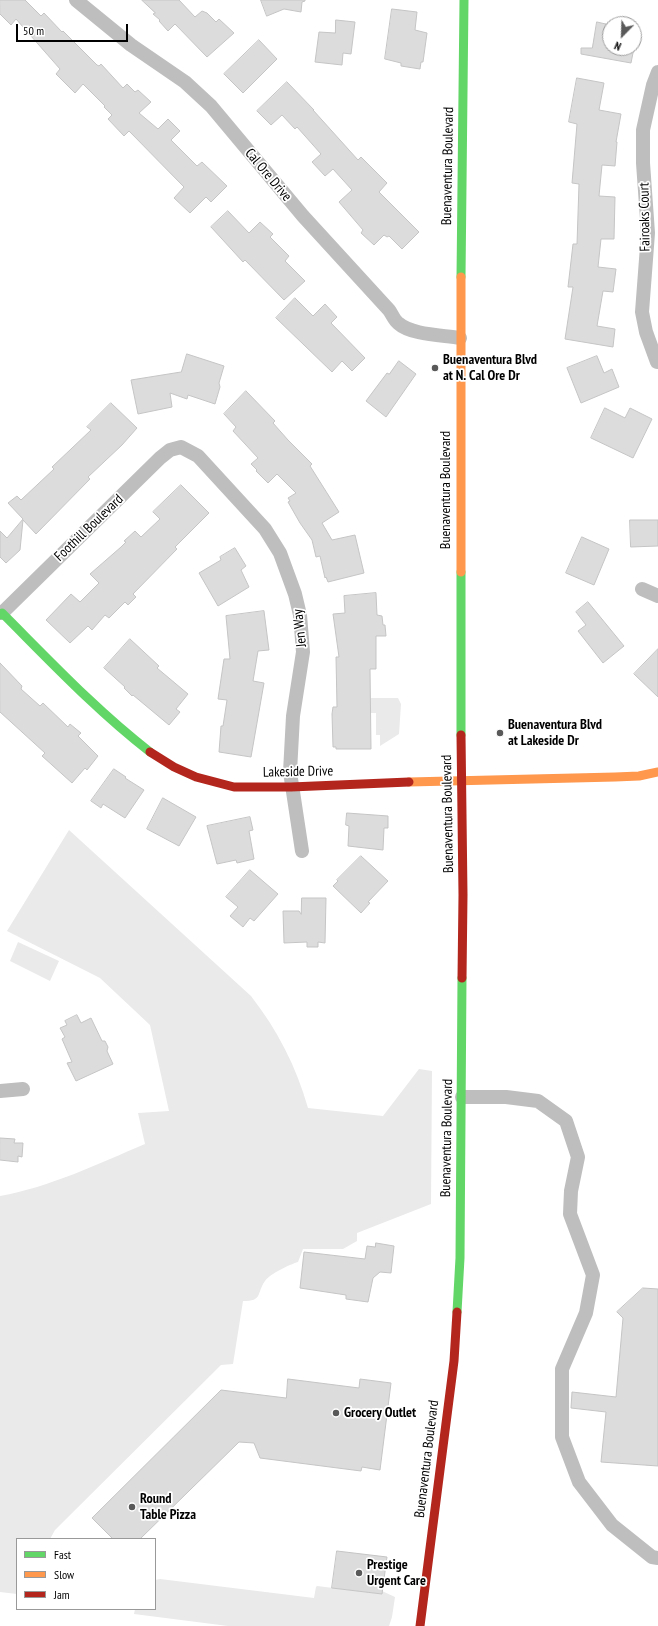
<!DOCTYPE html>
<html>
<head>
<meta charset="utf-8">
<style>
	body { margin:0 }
	#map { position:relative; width:658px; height:1626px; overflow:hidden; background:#fff; font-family:"PT Sans Narrow",sans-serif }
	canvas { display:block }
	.legend { position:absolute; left:16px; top:1538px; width:140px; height:72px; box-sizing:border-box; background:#fff; border:1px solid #999; margin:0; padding:5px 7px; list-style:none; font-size:12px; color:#000 }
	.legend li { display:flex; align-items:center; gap:8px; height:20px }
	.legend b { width:20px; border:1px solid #999 }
	.north { position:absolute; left:602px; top:16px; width:40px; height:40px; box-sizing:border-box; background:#fff; border:1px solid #999; border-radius:50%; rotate:203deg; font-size:11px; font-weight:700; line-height:16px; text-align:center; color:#000 }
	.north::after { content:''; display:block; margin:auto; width:14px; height:18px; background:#595959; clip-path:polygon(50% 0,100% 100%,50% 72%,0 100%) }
	.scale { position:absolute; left:16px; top:24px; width:112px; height:18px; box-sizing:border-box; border:2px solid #000; border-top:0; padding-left:5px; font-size:12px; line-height:14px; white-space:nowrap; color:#000; -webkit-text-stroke:3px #fff; paint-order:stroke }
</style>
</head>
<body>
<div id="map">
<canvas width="658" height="1626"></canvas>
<ul class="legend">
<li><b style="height:5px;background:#63d668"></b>Fast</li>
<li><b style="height:5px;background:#ff974d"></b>Slow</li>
<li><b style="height:5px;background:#b3261e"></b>Jam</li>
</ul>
<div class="north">N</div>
<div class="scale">50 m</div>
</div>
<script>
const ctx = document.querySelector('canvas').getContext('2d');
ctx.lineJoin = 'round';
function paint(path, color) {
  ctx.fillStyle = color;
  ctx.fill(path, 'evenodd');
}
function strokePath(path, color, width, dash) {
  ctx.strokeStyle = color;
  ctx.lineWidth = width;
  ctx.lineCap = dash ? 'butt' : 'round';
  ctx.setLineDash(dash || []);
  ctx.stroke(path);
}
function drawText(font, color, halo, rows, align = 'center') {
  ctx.font = font + ' "PT Sans Narrow",sans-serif';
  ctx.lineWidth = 3.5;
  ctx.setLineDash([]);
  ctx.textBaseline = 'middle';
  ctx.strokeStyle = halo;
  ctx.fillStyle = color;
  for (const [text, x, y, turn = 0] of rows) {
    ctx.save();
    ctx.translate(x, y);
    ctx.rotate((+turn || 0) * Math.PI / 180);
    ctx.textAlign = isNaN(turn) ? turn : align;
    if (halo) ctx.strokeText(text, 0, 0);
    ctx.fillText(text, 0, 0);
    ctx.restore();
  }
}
paint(new Path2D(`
	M 371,698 L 398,698 L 401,704 L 399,734 L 380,746 L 380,735 L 376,735 L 376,713 L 371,713 Z
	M 69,830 L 251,996 C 278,1031 296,1066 308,1108 L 383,1116 L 419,1069 L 432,1071 L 431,1204 L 357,1233 L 357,1241 L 343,1249 L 303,1249 L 298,1262 C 289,1265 271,1273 265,1281 C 256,1294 263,1301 243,1301 L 233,1364 L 221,1365 L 55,1530 L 50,1539 L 17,1539 L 17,1594 L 0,1592 L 0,1196 C 50,1187 98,1164 145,1144 L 138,1113 L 169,1111 L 150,1025 L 100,978 L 7,931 Z
	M 18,942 L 59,961 L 50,981 L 10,961 Z
	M 160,1579 L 314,1598 L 316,1587 L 317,1586 L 382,1594 L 382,1591 L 395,1597 L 392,1617 L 389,1626 L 228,1626 L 134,1614 L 135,1609 L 155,1609 L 155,1580 Z`), '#eaeaea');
const building = new Path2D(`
	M 0,0 L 25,0 L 41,16 L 44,13 L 62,32 L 63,31 L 97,65 L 99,66 L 101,64 L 123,88 L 127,84 L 135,92 L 138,90 L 151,102 L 139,113 L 158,129 L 168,119 L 180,131 L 171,140 L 197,166 L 202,162 L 227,186 L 211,202 L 206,197 L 190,213 L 174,198 L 184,187 L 129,131 L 124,136 L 108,119 L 112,115 L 104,107 L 105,106 L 83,84 L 75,93 L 56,74 L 60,69 L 16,19 L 11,25 L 0,14 Z
	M 142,0 L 179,0 L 195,17 L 202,11 L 207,13 L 216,22 L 219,19 L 234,33 L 207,57 L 175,24 L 168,31 L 159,21 L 160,20 L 153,14 L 155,13 Z
	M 261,0 L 305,0 L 305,1 L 302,2 L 301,12 L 284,9 L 267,16 Z
	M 392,9 L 417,12 L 415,30 L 427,33 L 423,62 L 421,62 L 420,69 L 401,66 L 401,63 L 385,59 Z
	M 336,20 L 355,22 L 351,54 L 343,53 L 342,65 L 315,62 L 319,32 L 335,33 Z
	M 597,22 L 610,25 L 610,48 L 634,48 L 631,63 L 581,54 L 581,48 L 592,48 Z
	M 259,40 L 277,59 L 243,93 L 224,74 Z
	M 577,78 L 604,83 L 599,110 L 621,114 L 616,142 L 617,142 L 615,166 L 602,165 L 599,196 L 615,197 L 614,239 L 601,239 L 598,267 L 616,269 L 613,292 L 603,291 L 597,326 L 615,329 L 613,347 L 565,339 L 573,287 L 568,287 L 573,244 L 577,244 L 579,184 L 572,183 L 577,124 L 569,122 Z
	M 287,82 L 314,110 L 313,110 L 358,160 L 361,157 L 387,183 L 379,192 L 419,232 L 402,249 L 389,236 L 387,237 L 384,235 L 374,245 L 361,233 L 363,230 L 339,202 L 352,190 L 333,169 L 325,176 L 312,162 L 321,154 L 297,127 L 295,129 L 282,115 L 271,125 L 257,111 Z
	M 228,211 L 249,233 L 260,222 L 273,234 L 270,237 L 289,256 L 285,261 L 305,281 L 284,300 L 245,260 L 243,262 L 211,227 Z
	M 295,298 L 313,316 L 325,304 L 337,317 L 331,323 L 365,358 L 352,371 L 342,361 L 332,372 L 276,318 Z
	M 187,354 L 224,366 L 219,383 L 220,387 L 215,404 L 188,395 L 187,399 L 170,393 L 172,407 L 138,414 L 131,380 L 181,372 Z
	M 597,356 L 604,373 L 612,369 L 619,387 L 581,403 L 567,368 Z
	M 399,361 L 416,374 L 386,417 L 366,401 L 387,373 L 389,374 Z
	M 246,391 L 275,421 L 273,423 L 288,440 L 312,464 L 310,466 L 339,512 L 322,523 L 332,540 L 355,535 L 364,573 L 328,582 L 326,577 L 325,578 L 320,556 L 316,557 L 312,540 L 300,523 L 288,502 L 290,501 L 288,498 L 296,493 L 277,474 L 268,483 L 256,471 L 257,470 L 251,464 L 258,458 L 233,431 L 236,427 L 224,414 Z
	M 111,403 L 137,428 L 122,445 L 88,477 L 90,479 L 36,534 L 23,520 L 20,550 L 6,563 L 0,557 L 0,531 L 7,538 L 23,519 L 8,503 L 17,496 L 21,500 L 54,469 L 52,467 L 91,430 L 87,427 Z
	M 605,408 L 625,418 L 630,408 L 652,419 L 633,458 L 591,438 Z
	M 181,485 L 209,513 L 175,547 L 177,549 L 133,594 L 136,597 L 128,605 L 125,602 L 109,618 L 105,615 L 92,630 L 88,626 L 70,643 L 46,620 L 71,594 L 80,602 L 99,583 L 90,574 L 121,547 L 126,542 L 124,541 L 135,531 L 141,537 L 160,519 L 153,512 Z
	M 630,520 L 658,520 L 658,546 L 631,547 Z
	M 582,537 L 609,549 L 594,585 L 566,573 Z
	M 235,548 L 246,566 L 241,570 L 249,587 L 218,606 L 199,573 L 221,560 L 220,557 Z
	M 376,593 L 377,615 L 382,616 L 383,625 L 385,625 L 386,636 L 376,636 L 376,669 L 370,669 L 371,749 L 336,749 L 336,747 L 333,747 L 332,714 L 333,707 L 337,707 L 336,657 L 339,657 L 333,614 L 345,613 L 344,596 Z
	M 588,602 L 624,646 L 603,663 L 578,631 L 586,625 L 576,612 Z
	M 264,611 L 269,650 L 258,651 L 253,681 L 264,683 L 251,757 L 219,752 L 221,726 L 223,726 L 227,700 L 218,699 L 224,659 L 230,659 L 226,616 Z
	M 130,639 L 159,666 L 157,668 L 188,694 L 176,709 L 180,712 L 169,725 L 133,695 L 132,696 L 124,688 L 125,687 L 104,668 Z
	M 658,649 L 658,697 L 634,674 Z
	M 0,663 L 22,686 L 21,689 L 40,706 L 43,703 L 68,727 L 70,724 L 81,733 L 78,736 L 98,756 L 87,770 L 85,768 L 72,783 L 42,756 L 45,753 L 0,712 Z
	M 114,769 L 126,777 L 125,778 L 144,790 L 125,818 L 103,804 L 101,808 L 91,801 Z
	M 163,798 L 196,817 L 179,846 L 147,829 Z
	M 347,813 L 388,816 L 388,828 L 384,828 L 383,850 L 348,846 L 349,826 L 346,825 Z
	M 250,817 L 253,830 L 249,831 L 254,859 L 237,863 L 236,860 L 217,864 L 207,826 Z
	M 361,856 L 388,881 L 368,902 L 370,903 L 361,913 L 333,886 L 338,881 L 337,880 Z
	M 250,870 L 278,894 L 254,921 L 250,918 L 243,927 L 230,916 L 238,907 L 226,897 Z
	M 302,898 L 326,898 L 325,943 L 318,942 L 318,947 L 307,947 L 307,942 L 284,943 L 283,911 L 299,911 L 301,914 Z
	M 77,1015 L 81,1023 L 91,1018 L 102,1041 L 105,1041 L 108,1047 L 107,1051 L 113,1064 L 76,1081 L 67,1063 L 72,1062 L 62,1039 L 65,1037 L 60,1028 L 67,1025 L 65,1021 Z
	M 0,1138 L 15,1139 L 14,1143 L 23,1143 L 22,1157 L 18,1156 L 18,1162 L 0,1160 Z
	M 376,1243 L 394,1246 L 391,1273 L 380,1272 L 373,1278 L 368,1302 L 346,1299 L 346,1295 L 300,1288 L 304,1252 L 365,1259 L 367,1246 L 375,1247 Z
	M 643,1288 L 658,1289 L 658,1466 L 601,1462 L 606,1412 L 571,1408 L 572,1392 L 616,1397 L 623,1318 L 617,1312 Z
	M 288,1379 L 359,1388 L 360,1379 L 391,1383 L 380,1470 L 362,1467 L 361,1471 L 260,1458 L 254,1443 L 239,1442 L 140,1539 L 113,1539 L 92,1518 L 221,1390 L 286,1398 Z
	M 337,1551 L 387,1557 L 382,1594 L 332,1588 Z`);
paint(building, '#dcdcdc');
strokePath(building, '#c5c5c5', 1);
strokePath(new Path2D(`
	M 76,0 L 131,45 L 185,82 L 211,106 L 303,216 L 389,310 C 392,314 394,320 398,323 C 411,335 443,335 460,338
	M 657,362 L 646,332 L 642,312 L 648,233 L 643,163 L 643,130 L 653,85 L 658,72
	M 642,589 L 658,596
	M 2,613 L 160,458 L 170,450 L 181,447 L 198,456 L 265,529 L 280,553 L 295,594 L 300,615 L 303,652 L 293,716 L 290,772 L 302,851
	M 0,1091 L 23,1089
	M 462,1097 L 506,1097 L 538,1101 L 566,1121 L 578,1157 L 571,1191 L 570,1214 L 593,1275 L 586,1313 L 562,1369 L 562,1437 L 579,1482 L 612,1525 L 652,1557 L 658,1558`), '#bebebe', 14);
strokePath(new Path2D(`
	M 461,277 L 464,0
	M 461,572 L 461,735
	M 0,615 L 2,613 C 50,661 97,711 150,752
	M 457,1312 L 460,1258 L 462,978`), '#63d668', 9);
strokePath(new Path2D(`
	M 461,572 L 461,277
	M 409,782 L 615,777 L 639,776 L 658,772`), '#ff974d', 9);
strokePath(new Path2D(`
	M 461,735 L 463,895 L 462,978
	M 150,752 L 174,767 L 196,777 L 234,787 L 291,787 L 409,782
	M 420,1626 L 454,1361 L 457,1312`), '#b3261e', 9);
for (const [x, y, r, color] of [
	[435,368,4,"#595959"],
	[500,733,4,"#595959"],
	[336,1413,4,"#595959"],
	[132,1507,4,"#595959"],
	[359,1573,4,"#595959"]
]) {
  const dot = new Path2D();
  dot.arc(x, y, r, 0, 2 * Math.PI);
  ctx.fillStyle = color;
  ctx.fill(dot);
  strokePath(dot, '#fff', 1.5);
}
drawText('14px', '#000', '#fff', [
	["Buenaventura Boulevard",448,166,-89],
	["Cal Ore Drive",268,175,50],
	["Fairoaks Court",645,217,-91],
	["Buenaventura Boulevard",446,490,-90],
	["Foothill Boulevard",89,528,-44],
	["Jen Way",300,628,-96],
	["Lakeside Drive",298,772,-1],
	["Buenaventura Boulevard",448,814,-91],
	["Buenaventura Boulevard",447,1138,-89],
	["Buenaventura Boulevard",427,1459,-83]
]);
drawText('bold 14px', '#000', '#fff', [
	["Buenaventura Blvd",443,360],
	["at N. Cal Ore Dr",443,376],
	["Buenaventura Blvd",508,725],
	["at Lakeside Dr",508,741],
	["Grocery Outlet",344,1413],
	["Round",140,1499],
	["Table Pizza",140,1515],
	["Prestige",367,1565],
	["Urgent Care",367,1581]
], 'left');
</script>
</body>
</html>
